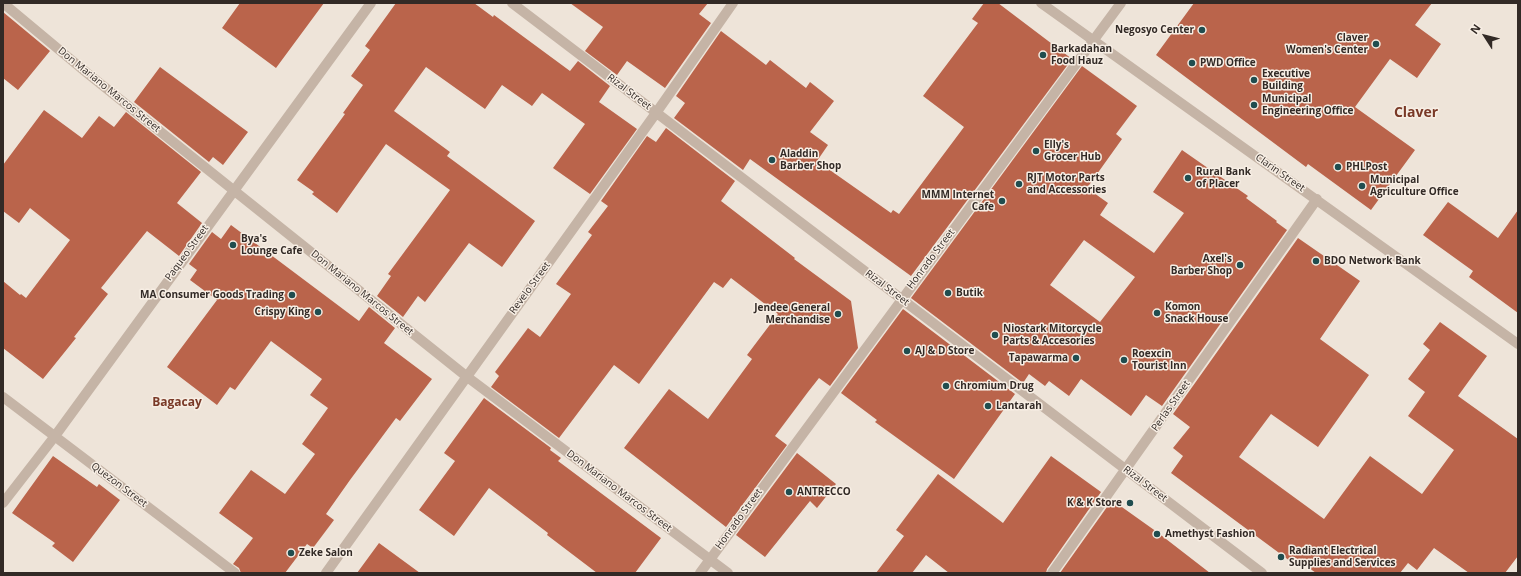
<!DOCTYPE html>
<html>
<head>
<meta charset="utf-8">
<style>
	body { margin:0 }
	#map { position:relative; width:1521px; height:576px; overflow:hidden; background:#eee4d9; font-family:"Open Sans",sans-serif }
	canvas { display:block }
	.frame { position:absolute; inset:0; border:4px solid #322a26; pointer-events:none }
	.north { position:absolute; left:1465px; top:16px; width:40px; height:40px; -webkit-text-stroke:3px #f7eee4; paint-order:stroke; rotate:306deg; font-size:11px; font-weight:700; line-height:16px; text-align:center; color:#322a26 }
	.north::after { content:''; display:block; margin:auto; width:14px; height:18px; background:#322a26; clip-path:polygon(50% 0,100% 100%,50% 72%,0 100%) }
</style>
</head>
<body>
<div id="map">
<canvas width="1521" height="576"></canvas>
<div class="frame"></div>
<div class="north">N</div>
</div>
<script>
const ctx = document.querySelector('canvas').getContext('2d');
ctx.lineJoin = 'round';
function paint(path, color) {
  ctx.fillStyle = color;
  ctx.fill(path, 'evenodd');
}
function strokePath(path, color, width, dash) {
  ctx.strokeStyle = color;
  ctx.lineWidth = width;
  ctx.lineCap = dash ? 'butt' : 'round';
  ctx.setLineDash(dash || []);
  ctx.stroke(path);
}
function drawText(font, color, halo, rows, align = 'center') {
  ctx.font = font + ' "Open Sans",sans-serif';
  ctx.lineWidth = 3;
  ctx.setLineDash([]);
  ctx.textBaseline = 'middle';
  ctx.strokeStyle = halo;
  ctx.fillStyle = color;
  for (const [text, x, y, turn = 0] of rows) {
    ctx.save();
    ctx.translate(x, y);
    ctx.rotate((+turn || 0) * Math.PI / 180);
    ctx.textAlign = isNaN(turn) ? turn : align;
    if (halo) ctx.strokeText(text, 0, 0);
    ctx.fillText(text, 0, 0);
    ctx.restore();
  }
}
paint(new Path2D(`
	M 240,3 L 324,3 L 276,68 L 222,28 Z
	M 396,3 L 474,3 L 493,17 L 494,15 L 570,71 L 578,61 L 610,86 L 599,102 L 637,129 L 590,194 L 553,168 L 585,124 L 542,93 L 532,106 L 502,85 L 485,109 L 426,67 L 394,111 L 450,152 L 447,156 L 535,221 L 502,267 L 469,243 L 425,302 L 418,296 L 403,317 L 377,296 L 391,276 L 388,274 L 450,190 L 386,144 L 337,213 L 312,194 L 314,192 L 297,180 L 345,114 L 343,113 L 363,85 L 351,76 L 370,50 L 365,46 Z
	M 570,3 L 708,3 L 699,14 L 711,23 L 665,88 L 627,61 L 617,75 L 585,51 L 603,27 Z
	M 984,3 L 998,3 L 1072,59 L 911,276 L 750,159 L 743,170 L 674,118 L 685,103 L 676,96 L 721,31 L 766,65 L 770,60 L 806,88 L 810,82 L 834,101 L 810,132 L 828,145 L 817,161 L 891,213 L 893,210 L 899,214 L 964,127 L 923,96 L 978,23 L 972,19 Z
	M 1194,3 L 1432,3 L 1415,25 L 1441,44 L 1417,78 L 1390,59 L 1355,107 L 1415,150 L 1371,210 L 1308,164 L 1306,167 L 1156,55 Z
	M 3,12 L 50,51 L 18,90 L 3,78 Z
	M 1082,66 L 1137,106 L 1116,134 L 1122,139 L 1087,188 L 1108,203 L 1100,215 L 1154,253 L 1184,213 L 1153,192 L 1182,150 L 1248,196 L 1246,198 L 1277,221 L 1276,222 L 1287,230 L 1162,406 L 1146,395 L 1131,416 L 1081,379 L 1069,396 L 1049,381 L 1045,386 L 1029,374 L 1023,383 L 911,298 ZM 1084,240 L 1135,277 L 1100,322 L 1050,285 Z
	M 160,67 L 248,132 L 223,165 L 213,157 L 209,162 L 134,102 Z
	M 44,110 L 82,138 L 99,116 L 114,127 L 126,112 L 201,172 L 177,203 L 202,223 L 179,256 L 147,231 L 101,288 L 108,294 L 74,337 L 76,338 L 43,379 L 3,348 L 3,281 L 20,295 L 21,294 L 26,298 L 70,240 L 30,208 L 19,223 L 3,211 L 3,165 Z
	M 666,128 L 735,181 L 721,201 L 795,258 L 794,259 L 851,301 L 858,348 L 830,386 L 819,378 L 808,392 L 775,436 L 787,445 L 726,527 L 624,448 L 669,389 L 708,419 L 752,359 L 747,355 L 778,314 L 731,278 L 723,288 L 714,282 L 639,384 L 614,365 L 559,438 L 491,387 L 499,376 L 495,372 L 528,328 L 540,337 L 571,294 L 556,284 L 592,235 L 588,232 L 608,206 L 601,201 L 647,136 L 656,142 Z
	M 1448,202 L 1498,238 L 1518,210 L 1518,313 L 1469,277 L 1473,271 L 1423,235 Z
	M 231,225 L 359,321 L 369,307 L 395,328 L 384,343 L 432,379 L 400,421 L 396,418 L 350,480 L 326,514 L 334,520 L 313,548 L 307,544 L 285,573 L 241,573 L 239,568 L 233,564 L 253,538 L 219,513 L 251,470 L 285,494 L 315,454 L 302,444 L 328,408 L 310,395 L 322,379 L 271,341 L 235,390 L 230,387 L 217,405 L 167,367 L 217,300 L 190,280 L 197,270 L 189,264 L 212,232 L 221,239 Z
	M 1298,238 L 1360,281 L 1320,339 L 1369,375 L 1318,447 L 1271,414 L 1239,457 L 1324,519 L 1370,456 L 1422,494 L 1454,450 L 1408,416 L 1425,392 L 1408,379 L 1430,350 L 1423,344 L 1440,322 L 1487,356 L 1458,396 L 1518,439 L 1518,556 L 1505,573 L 1469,573 L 1434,548 L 1417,570 L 1408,563 L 1400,573 L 1316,573 L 1294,557 L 1290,561 L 1171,473 L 1183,456 L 1173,448 L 1190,427 L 1173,414 Z
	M 903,309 L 1015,394 L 954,479 L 875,422 L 877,420 L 841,393 Z
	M 484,398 L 551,448 L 550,450 L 561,458 L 558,461 L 661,538 L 635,573 L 597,573 L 547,535 L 548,533 L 489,488 L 454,536 L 419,510 L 455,461 L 444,453 Z
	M 797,453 L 836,484 L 817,508 L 810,501 L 765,557 L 736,535 Z
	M 53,456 L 97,487 L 99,484 L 120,500 L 73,562 L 52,546 L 55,543 L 12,513 Z
	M 1051,456 L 1101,492 L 1047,569 L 1046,573 L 949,573 L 926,555 L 912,573 L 876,573 L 904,536 L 896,530 L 938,474 L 1003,523 Z
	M 1112,500 L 1157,532 L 1210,573 L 1060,573 Z
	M 379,543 L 420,573 L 357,573 Z`), '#ba644b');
strokePath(new Path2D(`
	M 3,3 L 87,73 L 466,376 L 728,573
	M 512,3 L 1262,573
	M 1041,3 L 1518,344
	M 3,397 L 235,573
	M 3,503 L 55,436 L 371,3
	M 326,573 L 656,113 L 733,3
	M 700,573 L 1121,3
	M 1052,573 L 1317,199`), '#c5b4a6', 10);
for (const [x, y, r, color] of [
	[1202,30,4,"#204d4f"],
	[1376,44,4,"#204d4f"],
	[1043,55,4,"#204d4f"],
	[1192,63,4,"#204d4f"],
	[1254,80,4,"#204d4f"],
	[1254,105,4,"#204d4f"],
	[1036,151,4,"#204d4f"],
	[772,160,4,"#204d4f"],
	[1338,167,4,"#204d4f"],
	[1188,178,4,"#204d4f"],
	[1019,184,4,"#204d4f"],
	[1362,186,4,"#204d4f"],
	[1002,201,4,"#204d4f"],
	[233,245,4,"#204d4f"],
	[1316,261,4,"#204d4f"],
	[1240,265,4,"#204d4f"],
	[948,293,4,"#204d4f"],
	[292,295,4,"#204d4f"],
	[318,312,4,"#204d4f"],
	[1157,313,4,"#204d4f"],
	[838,314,4,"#204d4f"],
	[995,335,4,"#204d4f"],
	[907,351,4,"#204d4f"],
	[1076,358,4,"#204d4f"],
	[1124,360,4,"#204d4f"],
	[946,386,4,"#204d4f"],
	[988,406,4,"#204d4f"],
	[789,492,4,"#204d4f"],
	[1130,503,4,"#204d4f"],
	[1157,534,4,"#204d4f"],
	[291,553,4,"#204d4f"],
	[1281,557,4,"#204d4f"]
]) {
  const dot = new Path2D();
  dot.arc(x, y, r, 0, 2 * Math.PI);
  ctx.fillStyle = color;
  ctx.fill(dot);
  strokePath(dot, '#f7eee4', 1.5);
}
drawText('bold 10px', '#322a26', '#f7eee4', [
	["Negosyo Center",1194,30,"right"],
	["Claver",1368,38,"right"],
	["Women's Center",1368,50,"right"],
	["Barkadahan",1051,49],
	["Food Hauz",1051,61],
	["PWD Office",1200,63],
	["Executive",1262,74],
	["Building",1262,86],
	["Municipal",1262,99],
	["Engineering Office",1262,111],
	["Elly's",1044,145],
	["Grocer Hub",1044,157],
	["Aladdin",780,154],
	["Barber Shop",780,166],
	["PHLPost",1346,167],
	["Rural Bank",1196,172],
	["of Placer",1196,184],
	["RJT Motor Parts",1027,178],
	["and Accessories",1027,190],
	["Municipal",1370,180],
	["Agriculture Office",1370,192],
	["MMM Internet",994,195,"right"],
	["Cafe",994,207,"right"],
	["Bya's",241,239],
	["Lounge Cafe",241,251],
	["Axel's",1232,259,"right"],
	["Barber Shop",1232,271,"right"],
	["BDO Network Bank",1324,261],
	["Butik",956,293],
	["MA Consumer Goods Trading",284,295,"right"],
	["Komon",1165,307],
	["Snack House",1165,319],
	["Jendee General",830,308,"right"],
	["Merchandise",830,320,"right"],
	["Crispy King",310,312,"right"],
	["Niostark Mitorcycle",1003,329],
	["Parts & Accesories",1003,341],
	["AJ & D Store",915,351],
	["Roexcin",1132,354],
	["Tourist Inn",1132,366],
	["Tapawarma",1068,358,"right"],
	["Chromium Drug",954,386],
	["Lantarah",996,406],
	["ANTRECCO",797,492],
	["K & K Store",1122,503,"right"],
	["Amethyst Fashion",1165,534],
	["Radiant Electrical",1289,551],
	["Supplies and Services",1289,563],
	["Zeke Salon",299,553]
], 'left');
drawText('10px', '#322a26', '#f7eee4', [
	["Don Mariano Marcos Street",109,90,39],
	["Rizal Street",629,92,37],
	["Clarin Street",1280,173,35],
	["Paqueo Street",187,253,-54],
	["Honrado Street",931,259,-53],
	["Revelo Street",530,288,-54],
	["Rizal Street",887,288,37],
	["Don Mariano Marcos Street",362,293,39],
	["Perlas Street",1171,406,-55],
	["Rizal Street",1145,484,37],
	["Quezon Street",119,485,37],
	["Don Mariano Marcos Street",619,491,37],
	["Honrado Street",739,519,-54]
]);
drawText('bold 12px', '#793927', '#f7eee4', [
	["Bagacay",177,403]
]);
drawText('bold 14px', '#793927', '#f7eee4', [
	["Claver",1416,113]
]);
</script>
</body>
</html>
